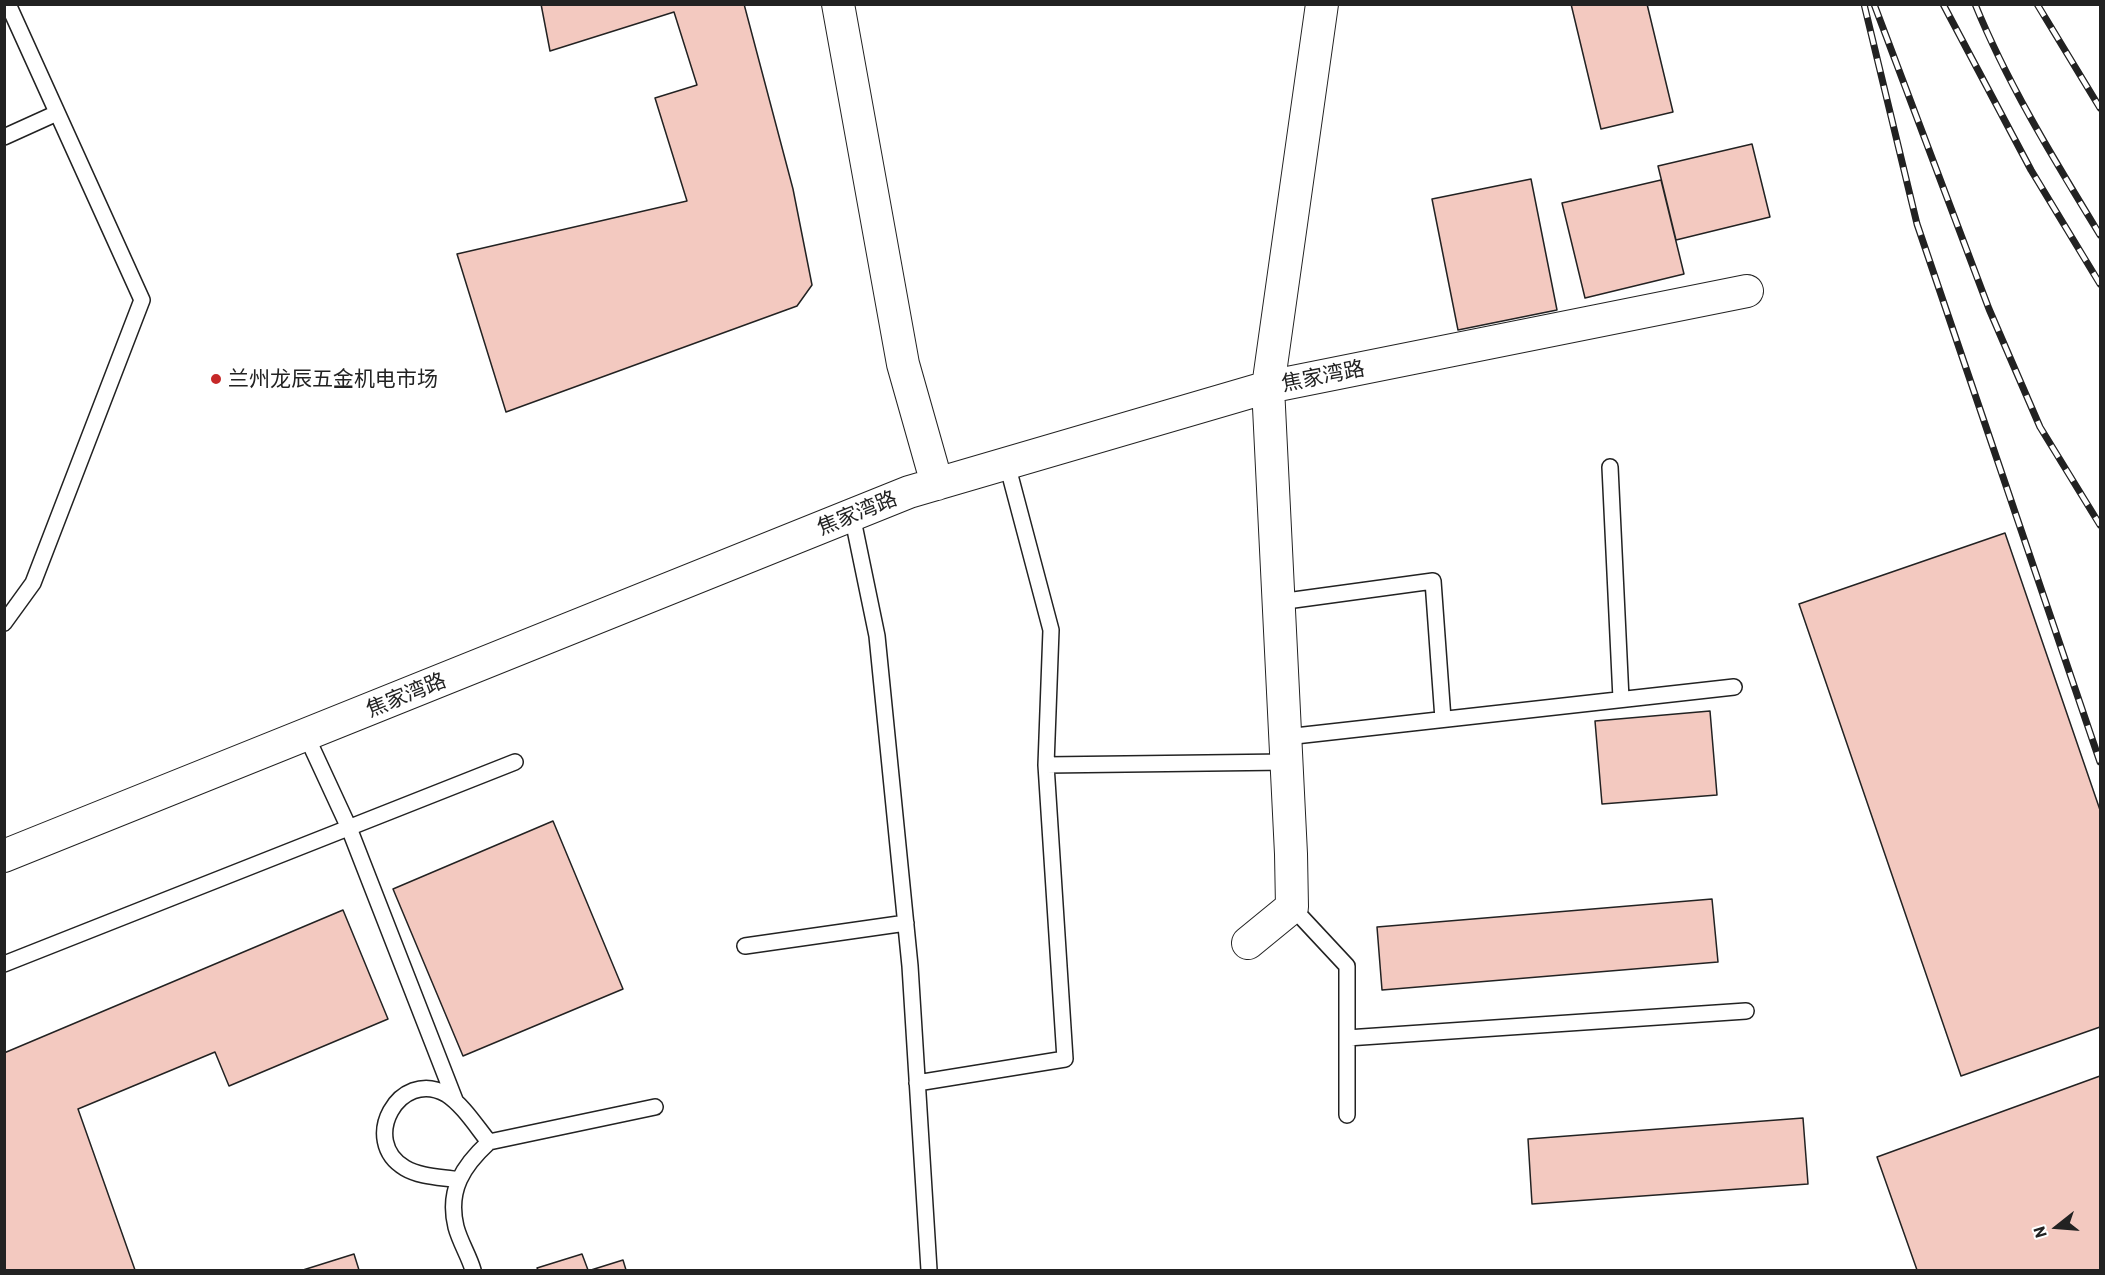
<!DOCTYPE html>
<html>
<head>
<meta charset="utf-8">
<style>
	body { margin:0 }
	#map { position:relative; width:2105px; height:1275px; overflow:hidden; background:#fff; font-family:Barlow,sans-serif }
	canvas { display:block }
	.frame { position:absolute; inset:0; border:6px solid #222; pointer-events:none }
	.north { position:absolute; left:2027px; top:1197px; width:60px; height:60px; -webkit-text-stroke:4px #fff; paint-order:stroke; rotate:253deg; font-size:16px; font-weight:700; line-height:24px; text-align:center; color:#222 }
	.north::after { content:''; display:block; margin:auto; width:21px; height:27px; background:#222; clip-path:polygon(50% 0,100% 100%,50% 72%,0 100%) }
</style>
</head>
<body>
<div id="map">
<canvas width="2105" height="1275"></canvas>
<div class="frame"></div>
<div class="north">N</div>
</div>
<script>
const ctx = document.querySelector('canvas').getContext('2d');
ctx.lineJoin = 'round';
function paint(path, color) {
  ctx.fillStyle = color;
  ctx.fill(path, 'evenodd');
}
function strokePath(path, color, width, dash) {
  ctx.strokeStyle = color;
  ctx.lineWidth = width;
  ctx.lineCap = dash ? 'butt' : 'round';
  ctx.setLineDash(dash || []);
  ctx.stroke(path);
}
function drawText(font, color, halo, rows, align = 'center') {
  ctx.font = font + ' Barlow,"Noto Sans SC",sans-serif';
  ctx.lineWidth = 4.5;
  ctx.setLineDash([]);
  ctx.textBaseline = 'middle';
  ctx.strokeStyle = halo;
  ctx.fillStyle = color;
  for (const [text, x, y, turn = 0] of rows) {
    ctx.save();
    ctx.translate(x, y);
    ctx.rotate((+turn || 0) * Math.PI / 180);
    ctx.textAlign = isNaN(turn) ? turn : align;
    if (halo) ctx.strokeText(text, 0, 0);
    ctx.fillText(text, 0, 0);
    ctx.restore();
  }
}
const building = new Path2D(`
	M 541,4 L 744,4 L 793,189 L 812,285 L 797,306 L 506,412 L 457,254 L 687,201 L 655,98 L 697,85 L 674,12 L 550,51 Z
	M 1571,4 L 1647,4 L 1673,112 L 1601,129 Z
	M 1752,144 L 1770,217 L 1676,240 L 1658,166 Z
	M 1531,179 L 1557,310 L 1458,330 L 1432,199 Z
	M 1661,180 L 1684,274 L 1585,298 L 1562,203 Z
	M 2005,533 L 2100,810 L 2100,1027 L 1961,1076 L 1799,604 Z
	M 1710,711 L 1717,795 L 1602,804 L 1595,721 Z
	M 553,821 L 623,989 L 463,1056 L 393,889 Z
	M 1712,899 L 1718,962 L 1382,990 L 1377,927 Z
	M 343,910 L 388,1019 L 229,1086 L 215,1052 L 78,1109 L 135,1270 L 4,1270 L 4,1053 Z
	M 2100,1076 L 2100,1270 L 1917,1270 L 1877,1157 Z
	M 1803,1118 L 1808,1184 L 1532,1204 L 1528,1139 Z
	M 354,1254 L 359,1270 L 303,1270 Z
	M 582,1254 L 588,1270 L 538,1270 L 537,1268 Z
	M 623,1260 L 626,1270 L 591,1270 Z`);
paint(building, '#f3c9c0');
strokePath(building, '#222', 1.5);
const lane = new Path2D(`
	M 4,137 L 57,113
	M 1610,467 L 1621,699
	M 852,515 L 877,636 L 910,966 L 929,1270
	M 1279,602 L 1433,581 L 1443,719
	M 4,623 L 33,583 L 142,300 L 8,4
	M 306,735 L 349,828 L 455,1100
	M 1286,737 L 1734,687
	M 1046,765 L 1287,762
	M 1292,907 L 1347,966 L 1347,1115
	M 745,946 L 906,923
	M 4,964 L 515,762
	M 1347,1038 L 1746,1011
	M 917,1083 L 1065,1059 L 1046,765 L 1051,630 L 1007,464
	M 459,1180 C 442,1177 420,1177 405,1168 C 359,1141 399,1068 446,1094 C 463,1105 476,1126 489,1142
	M 473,1270 C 469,1256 460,1242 456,1227 C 447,1190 463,1166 489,1142 L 655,1107`);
const street = new Path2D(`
	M 838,4 L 903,364 L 937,484
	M 4,856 L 909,492 L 1268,387 L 1747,291
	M 1248,943 L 1292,907 L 1291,854 L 1268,387 L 1322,4`);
strokePath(lane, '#222', 18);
strokePath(street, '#222', 34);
strokePath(lane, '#fff', 15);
strokePath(street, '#fff', 32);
const rail = new Path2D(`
	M 1864,4 L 1917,224 L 2100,762
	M 1874,4 L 1989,309 L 2040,427 L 2100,525
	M 1943,4 L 2031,170 L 2100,284
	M 1975,4 C 2008,85 2055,161 2100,235
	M 2037,4 L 2100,108`);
strokePath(rail, '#222', 7);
strokePath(rail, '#fff', 4.5, [14]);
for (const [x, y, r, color] of [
	[216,379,6,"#c62828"]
]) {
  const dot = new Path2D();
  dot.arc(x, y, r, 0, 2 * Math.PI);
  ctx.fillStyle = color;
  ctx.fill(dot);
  strokePath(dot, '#fff', 2);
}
drawText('21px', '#222', '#fff', [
	["焦家湾路",1323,376,-11],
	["焦家湾路",857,513,-22],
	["焦家湾路",406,695,-22]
]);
drawText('21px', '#222', '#fff', [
	["兰州龙辰五金机电市场",228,379]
], 'left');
</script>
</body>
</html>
